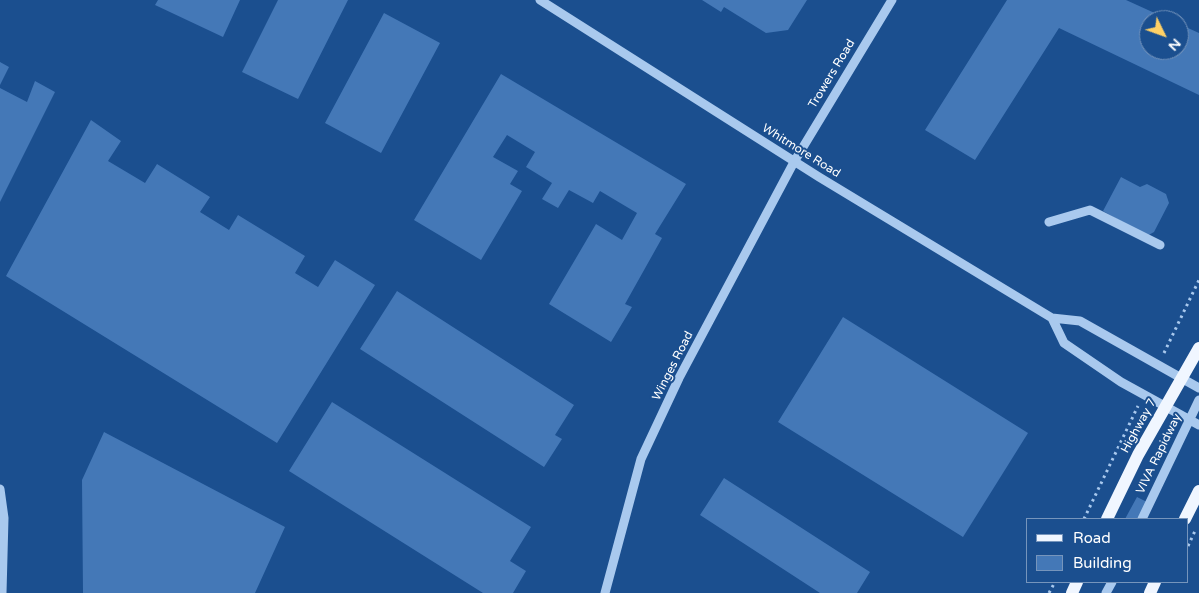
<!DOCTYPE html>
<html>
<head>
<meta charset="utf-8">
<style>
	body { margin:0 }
	#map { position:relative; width:1199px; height:593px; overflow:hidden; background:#1b4f8f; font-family:"Varela Round",sans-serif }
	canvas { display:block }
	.legend { position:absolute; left:1026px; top:518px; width:162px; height:65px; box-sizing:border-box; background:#1b4f8f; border:1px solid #7695bc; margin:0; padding:6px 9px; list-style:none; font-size:15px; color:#fff }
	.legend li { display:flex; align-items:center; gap:10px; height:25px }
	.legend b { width:25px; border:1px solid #7695bc }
	.north { position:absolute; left:1139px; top:10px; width:50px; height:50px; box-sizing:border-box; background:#1b4f8f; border:1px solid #7695bc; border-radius:50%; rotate:132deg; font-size:14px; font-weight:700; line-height:20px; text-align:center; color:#fff }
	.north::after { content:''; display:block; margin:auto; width:18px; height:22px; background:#ffd166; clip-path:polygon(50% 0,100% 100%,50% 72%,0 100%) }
</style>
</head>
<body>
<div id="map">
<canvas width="1199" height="593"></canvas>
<ul class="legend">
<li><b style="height:6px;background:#f0f6ff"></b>Road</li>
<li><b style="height:14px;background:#4478b7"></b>Building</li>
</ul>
<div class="north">N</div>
</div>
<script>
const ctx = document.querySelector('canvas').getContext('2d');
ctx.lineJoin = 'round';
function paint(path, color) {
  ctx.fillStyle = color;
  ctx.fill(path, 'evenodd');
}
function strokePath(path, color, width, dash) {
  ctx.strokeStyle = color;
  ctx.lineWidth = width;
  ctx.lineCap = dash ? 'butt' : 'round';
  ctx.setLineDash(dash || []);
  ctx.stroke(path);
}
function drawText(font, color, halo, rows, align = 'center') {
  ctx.font = font + ' "Varela Round",sans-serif';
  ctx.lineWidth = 4;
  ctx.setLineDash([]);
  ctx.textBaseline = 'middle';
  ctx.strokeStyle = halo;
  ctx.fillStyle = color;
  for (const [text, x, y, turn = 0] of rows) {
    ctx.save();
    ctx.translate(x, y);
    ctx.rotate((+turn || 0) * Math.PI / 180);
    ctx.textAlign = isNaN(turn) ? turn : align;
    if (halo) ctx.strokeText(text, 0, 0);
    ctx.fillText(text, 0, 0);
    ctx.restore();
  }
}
paint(new Path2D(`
	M 158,0 L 240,0 L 223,37 L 155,5 Z
	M 278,0 L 348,0 L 298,99 L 242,72 Z
	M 702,0 L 807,0 L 788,30 L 766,33 L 724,7 L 721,12 Z
	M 1007,0 L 1126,0 L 1170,20 L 1149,20 L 1149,50 L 1179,50 L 1179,24 L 1199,33 L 1199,95 L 1059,28 L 975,160 L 925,130 Z
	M 384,13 L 440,43 L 381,153 L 325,123 Z
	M 0,62 L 9,67 L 0,85 Z
	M 501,74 L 686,184 L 655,234 L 662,238 L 625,304 L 632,307 L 611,342 L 549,304 L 596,224 L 622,240 L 637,213 L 600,191 L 593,203 L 569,190 L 558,208 L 542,199 L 552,183 L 526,167 L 535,152 L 507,135 L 493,157 L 518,171 L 510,184 L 522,191 L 481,260 L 414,220 Z
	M 35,81 L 55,92 L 0,202 L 0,88 L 27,102 Z
	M 91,120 L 121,141 L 108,161 L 145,183 L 157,164 L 210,197 L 200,212 L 229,230 L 238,215 L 305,256 L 295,273 L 318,287 L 335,260 L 375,285 L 277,443 L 6,276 Z
	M 1121,177 L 1140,187 L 1147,184 L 1166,194 L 1169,203 L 1154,232 L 1147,236 L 1103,211 Z
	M 397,291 L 574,405 L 555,435 L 562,439 L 544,467 L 360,349 Z
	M 843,317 L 1028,433 L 963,537 L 778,422 Z
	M 332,402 L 531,527 L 510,561 L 526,571 L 513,593 L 483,593 L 289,471 Z
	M 104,432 L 285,527 L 255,593 L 83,593 L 82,480 Z
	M 724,478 L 870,572 L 857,593 L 820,593 L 700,515 Z
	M 1137,497 L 1147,502 L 1138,519 L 1125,519 Z`), '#4478b7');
strokePath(new Path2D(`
	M 1164,353 L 1199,280
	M 1084,519 L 1138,406
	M 1188,546 L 1195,531
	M 1049,593 L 1055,582`), '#a9c9ee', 3, [2.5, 4]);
strokePath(new Path2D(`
	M 540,0 L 819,177 L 1052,318 L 1080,321 L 1199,388
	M 1049,222 L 1090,210 L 1160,245
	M 1052,318 L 1064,343 L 1121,382 L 1199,425
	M 0,489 L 4,518 L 2,593
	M 1142,519 L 1199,400
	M 605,593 L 641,459 L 679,378 L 794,162 L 892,0
	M 1106,593 L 1112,582`), '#a9c9ee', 9);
strokePath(new Path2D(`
	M 1107,519 L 1138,455 L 1199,348
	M 1185,519 L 1199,491
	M 1072,593 L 1077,582
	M 1150,593 L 1155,582`), '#f0f6ff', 12);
drawText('12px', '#fff', '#1b4f8f', [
	["Trowers Road",832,74,-59],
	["Whitmore Road",801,151,32],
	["Winges Road",673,366,-63],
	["Highway 7",1139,426,-61],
	["VIVA Rapidway",1159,454,-64]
]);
</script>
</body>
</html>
